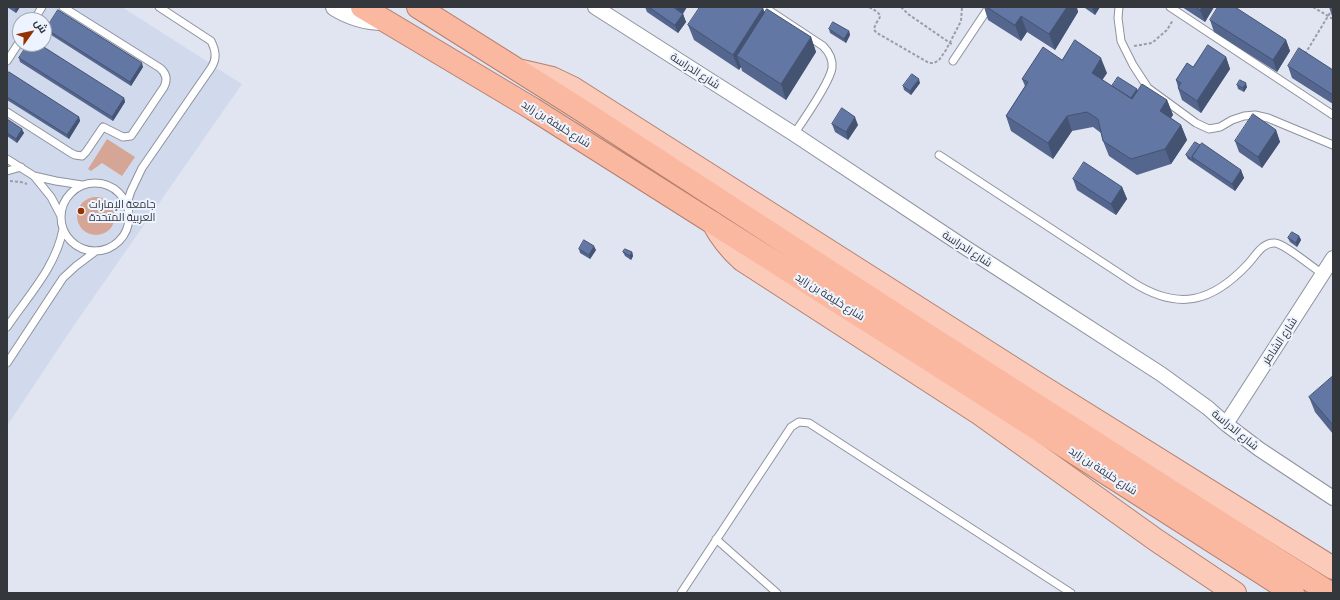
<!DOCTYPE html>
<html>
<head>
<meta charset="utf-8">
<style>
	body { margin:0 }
	#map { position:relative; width:1340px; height:600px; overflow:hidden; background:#e0e5f1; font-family:"Crimson Pro",Cairo,serif }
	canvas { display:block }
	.frame { position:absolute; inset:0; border:8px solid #34373b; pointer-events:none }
	.north { position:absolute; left:12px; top:12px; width:40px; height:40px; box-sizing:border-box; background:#edf3ff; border:1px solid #a3a8b1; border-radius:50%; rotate:57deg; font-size:11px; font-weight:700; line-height:16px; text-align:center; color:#34373b }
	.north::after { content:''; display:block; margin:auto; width:14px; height:18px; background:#953000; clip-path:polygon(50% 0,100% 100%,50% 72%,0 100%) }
</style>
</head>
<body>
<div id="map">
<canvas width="1340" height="600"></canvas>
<div class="frame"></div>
<div class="north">ش</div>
</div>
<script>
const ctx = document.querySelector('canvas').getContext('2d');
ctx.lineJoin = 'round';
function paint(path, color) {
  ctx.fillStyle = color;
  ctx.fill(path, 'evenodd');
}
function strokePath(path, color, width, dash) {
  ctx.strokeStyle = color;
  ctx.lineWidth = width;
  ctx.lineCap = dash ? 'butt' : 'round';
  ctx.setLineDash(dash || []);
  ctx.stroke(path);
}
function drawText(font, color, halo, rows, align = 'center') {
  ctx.font = font + ' "Crimson Pro",Cairo,serif';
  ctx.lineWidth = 4;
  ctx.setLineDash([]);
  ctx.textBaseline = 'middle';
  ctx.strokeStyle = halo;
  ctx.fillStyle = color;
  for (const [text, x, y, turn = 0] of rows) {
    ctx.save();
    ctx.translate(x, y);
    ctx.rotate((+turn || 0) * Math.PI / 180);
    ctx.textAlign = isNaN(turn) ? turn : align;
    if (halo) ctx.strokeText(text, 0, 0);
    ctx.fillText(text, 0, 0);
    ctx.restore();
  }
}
paint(new Path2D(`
	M 7,7 L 122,7 L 208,62 L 209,66 L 214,69 L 218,69 L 242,84 L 66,337 L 7,426 ZM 20,20 L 44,20 L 44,44 L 20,44 Z`), '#d1daec');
paint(new Path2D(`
	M 107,139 L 135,157 L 122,176 L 102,163 L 91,171 L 88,169 Z
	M77 216a19 19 0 1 1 38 0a19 19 0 1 1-38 0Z`), '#d5a695');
const service = new Path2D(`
	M 764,7 L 823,46 C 829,52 833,59 832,68 C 830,82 803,121 794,134
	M 1119,7 L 1118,18 L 1121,41 L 1133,65 L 1148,88 L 1196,123 L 1209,129 L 1220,127 L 1232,120 L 1244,116 L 1255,115 L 1268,118 L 1333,145
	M 1170,7 L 1333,115
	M 34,20 L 42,7
	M 7,61 L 20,41
	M 953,61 L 989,7
	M 7,112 L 71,153 L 75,155 L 82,156 L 86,152 L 103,127 L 123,137 L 131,136 L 164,87 C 168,79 166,73 160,68 L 63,7
	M 939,155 L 1134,283 C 1179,311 1212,302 1247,265 C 1255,257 1262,242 1275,243 C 1285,244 1313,268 1323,274
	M 7,159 L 34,176 L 51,197 L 61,216
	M 7,171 L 21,167
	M 34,176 L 56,181 L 82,185
	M61 217a34 34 0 1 1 68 0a34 34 0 1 1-68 0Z
	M 127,203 L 131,191 L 142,168 L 211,68 C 217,59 216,51 211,41 L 159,7
	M 7,327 C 28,296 56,267 63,229
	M 7,363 L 63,278 L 76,266 L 96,251
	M 716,539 L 777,593
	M 681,593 L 791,427 L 799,422 L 809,423 L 1071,593`);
const minor = new Path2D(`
	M 595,7 L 794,134 L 966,248 L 1161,374 L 1208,408 L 1226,424 L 1259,449 L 1333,498
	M 1226,424 L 1333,258`);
const tertiary = new Path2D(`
	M 335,7 C 350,16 365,21 383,21`);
const primary = new Path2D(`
	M 522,71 L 552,78 L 573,88 L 1035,382 L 1333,568
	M 713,223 C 721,238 730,249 742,260 L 980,414 L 1156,540 L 1235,593`);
const trunk = new Path2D(`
	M 362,7 L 533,109 L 931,361 L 1293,593
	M 418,7 L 578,108 L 929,336 L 1330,593`);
strokePath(service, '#8d929e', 9);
strokePath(minor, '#8d929e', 16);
strokePath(tertiary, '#8d929e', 20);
strokePath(primary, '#b5806e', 24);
strokePath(trunk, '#b5806e', 24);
strokePath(new Path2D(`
	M 869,7 C 889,18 876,16 874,30 L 877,33 L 929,63 L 934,63 L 939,60 L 946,50 L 961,21 L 962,7
	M 901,7 L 908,14 L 953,45
	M 1313,7 L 1333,19
	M 1134,46 L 1152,43 L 1167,30 L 1173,20
	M 1305,54 L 1333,8
	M 10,181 L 21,182 L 27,184`), '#999da5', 2, [3, 2]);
strokePath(service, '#fff', 7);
strokePath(minor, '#fff', 14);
strokePath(tertiary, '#fff', 18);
strokePath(primary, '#fccab8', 22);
strokePath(trunk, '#fbb8a0', 22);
paint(new Path2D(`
	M 7,7 L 20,7 L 16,13 Z
	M 645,7 L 687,7 L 683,14 L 686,22 L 678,33 L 647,12 Z
	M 984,7 L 1076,7 L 1078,12 L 1055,50 L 1027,32 L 1021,41 L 988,20 Z
	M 1084,7 L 1100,7 L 1095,15 L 1085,8 Z
	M 1182,7 L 1214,7 L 1205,22 Z
	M 1329,7 L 1333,7 L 1333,17 L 1332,16 Z
	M 765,12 L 811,37 L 816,52 L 786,100 L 742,71 L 741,67 L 739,70 L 694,40 L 688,25 Z
	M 1210,20 L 1286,40 L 1290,51 L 1277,72 L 1214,32 Z
	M 46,29 L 143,67 L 131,86 L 48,33 Z
	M 829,29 L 849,31 L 850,35 L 846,43 L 830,33 Z
	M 1226,57 L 1230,69 L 1201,113 L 1182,100 L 1178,88 L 1178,87 L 1176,80 L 1193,67 Z
	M 19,58 L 124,98 L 125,102 L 113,121 L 20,62 Z
	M 1062,60 L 1107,73 L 1102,80 L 1112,86 L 1137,90 L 1167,100 L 1173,115 L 1171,118 L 1181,125 L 1187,140 L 1171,164 L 1137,175 L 1109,156 L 1103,141 L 1101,133 L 1093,127 L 1072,131 L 1053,159 L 1011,131 L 1006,116 L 1025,86 L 1022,79 Z
	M 1288,66 L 1333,70 L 1333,104 L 1292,78 Z
	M 7,75 L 79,117 L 80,121 L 69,139 L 7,100 Z
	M 920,83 L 911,95 L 904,90 L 903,86 Z
	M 1237,85 L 1247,87 L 1244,92 L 1238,89 Z
	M 7,119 L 24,133 L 17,143 L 7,136 Z
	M 832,124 L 858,125 L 848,140 L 835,132 Z
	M 1276,130 L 1280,142 L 1262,168 L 1239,152 L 1235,141 Z
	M 1186,155 L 1241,170 L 1244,178 L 1235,191 L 1188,159 Z
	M 1073,179 L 1122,187 L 1127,199 L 1116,215 L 1077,190 Z
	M 1299,236 L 1301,240 L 1297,247 L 1290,242 L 1288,238 Z
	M 579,249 L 596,250 L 590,259 L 580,253 Z
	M 623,252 L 632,252 L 633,256 L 631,260 L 625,256 Z
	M 1333,376 L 1333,434 L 1315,412 L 1309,397 Z`), '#54668d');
paint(new Path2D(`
	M 16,7 L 20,7 L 16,13 L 15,9 Z
	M 676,7 L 687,7 L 680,17 L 683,14 L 686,22 L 678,33 L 675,25 L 680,18 Z
	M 1067,7 L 1077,7 L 1078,12 L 1055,50 L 1049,34 Z
	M 1092,7 L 1100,7 L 1095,15 Z
	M 1202,7 L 1214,7 L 1205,22 L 1200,10 Z
	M 763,8 L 769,23 L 737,56 L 741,67 L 739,70 L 733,55 Z
	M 1021,16 L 1027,32 L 1021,41 L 1015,25 Z
	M 849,31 L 850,35 L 846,43 L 844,39 Z
	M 811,37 L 816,52 L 786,100 L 781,84 Z
	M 1286,40 L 1290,51 L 1277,72 L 1273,60 Z
	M 1226,57 L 1230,69 L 1201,113 L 1197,101 Z
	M 1101,58 L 1107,73 L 1097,88 L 1092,73 Z
	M 142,63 L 143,67 L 131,86 L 130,82 Z
	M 919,79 L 920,83 L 911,95 L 910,91 Z
	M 1246,83 L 1247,87 L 1244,92 L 1243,88 Z
	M 1137,89 L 1140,97 L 1128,102 Z
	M 124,98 L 125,102 L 113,121 L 112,117 Z
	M 1167,100 L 1173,115 L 1165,126 L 1160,111 Z
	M 1067,116 L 1072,131 L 1053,159 L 1048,143 Z
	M 79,117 L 80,121 L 69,139 L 67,135 Z
	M 855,117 L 858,125 L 848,140 L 846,132 Z
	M 1181,125 L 1187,140 L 1171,164 L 1165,149 Z
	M 22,129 L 24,133 L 17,143 L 16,139 Z
	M 1276,130 L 1280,142 L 1262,168 L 1258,157 Z
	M 1241,170 L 1244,178 L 1235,191 L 1232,184 Z
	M 1122,187 L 1127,199 L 1116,215 L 1111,204 Z
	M 1299,236 L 1301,240 L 1297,247 L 1296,243 Z
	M 594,246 L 596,250 L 590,259 L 589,255 Z
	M 632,252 L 633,256 L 631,260 L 630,256 Z`), '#455373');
const building = new Path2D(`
	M 649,7 L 673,7 L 683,14 L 675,25 Z
	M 700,7 L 762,7 L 763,8 L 733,55 L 688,25 Z
	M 987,7 L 1067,7 L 1049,34 L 1021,16 L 1015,25 Z
	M 1196,7 L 1202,7 L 1200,10 Z
	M 1218,7 L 1235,7 L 1286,40 L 1273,60 L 1210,20 Z
	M 767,9 L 811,37 L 781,84 L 737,56 Z
	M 58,10 L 142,63 L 130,82 L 46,29 Z
	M 833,22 L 849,31 L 844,39 L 829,29 Z
	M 1075,40 L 1101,58 L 1092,73 L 1132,99 L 1142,84 L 1167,100 L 1160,111 L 1181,125 L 1165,149 L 1131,159 L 1103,141 L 1098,119 L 1087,112 L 1067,116 L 1048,143 L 1006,116 L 1028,82 L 1022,79 L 1043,47 L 1062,60 Z
	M 28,44 L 39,44 L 124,98 L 112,117 L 19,58 Z
	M 1208,45 L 1226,57 L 1197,101 L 1178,88 L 1181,83 L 1176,80 L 1187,63 L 1193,67 Z
	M 1299,48 L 1333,70 L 1333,95 L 1288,66 Z
	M 9,72 L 79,117 L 67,135 L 7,97 L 7,75 Z
	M 912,74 L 919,79 L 910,91 L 903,86 Z
	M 1118,77 L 1137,89 L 1131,98 L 1112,86 Z
	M 1240,80 L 1246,83 L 1243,88 L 1237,85 Z
	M 842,108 L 855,117 L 846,132 L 832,124 Z
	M 1253,114 L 1276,130 L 1258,157 L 1235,141 Z
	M 7,119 L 22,129 L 16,139 L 7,133 Z
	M 1195,142 L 1200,145 L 1192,157 L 1194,161 L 1186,155 Z
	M 1202,143 L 1241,170 L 1232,184 L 1192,157 Z
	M 1084,162 L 1122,187 L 1111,204 L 1073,179 Z
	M 1292,232 L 1299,236 L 1296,243 L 1288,238 Z
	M 584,240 L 594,246 L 589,255 L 579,249 Z
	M 625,249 L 632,252 L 630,256 L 623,252 Z
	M 1333,376 L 1333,425 L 1309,397 Z`);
paint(building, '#6277a4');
strokePath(building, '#455373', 1);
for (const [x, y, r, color] of [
	[81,211,4,"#953000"]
]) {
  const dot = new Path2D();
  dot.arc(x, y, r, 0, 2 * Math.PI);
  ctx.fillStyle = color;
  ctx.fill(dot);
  strokePath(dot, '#edf3ff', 1.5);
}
drawText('11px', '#34373b', '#edf3ff', [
	["شارع الدراسة",695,71,33],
	["شارع خليفة بن زايد",556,124,32],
	["شارع الدراسة",967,249,33],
	["شارع خليفة بن زايد",830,297,32],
	["شارع الشاطر",1280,341,-57],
	["شارع الدراسة",1235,430,39],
	["شارع خليفة بن زايد",1103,471,33]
]);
drawText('11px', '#34373b', '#edf3ff', [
	["جامعة الإمارات",89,205],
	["العربية المتحدة",89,218]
], 'left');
</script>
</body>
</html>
